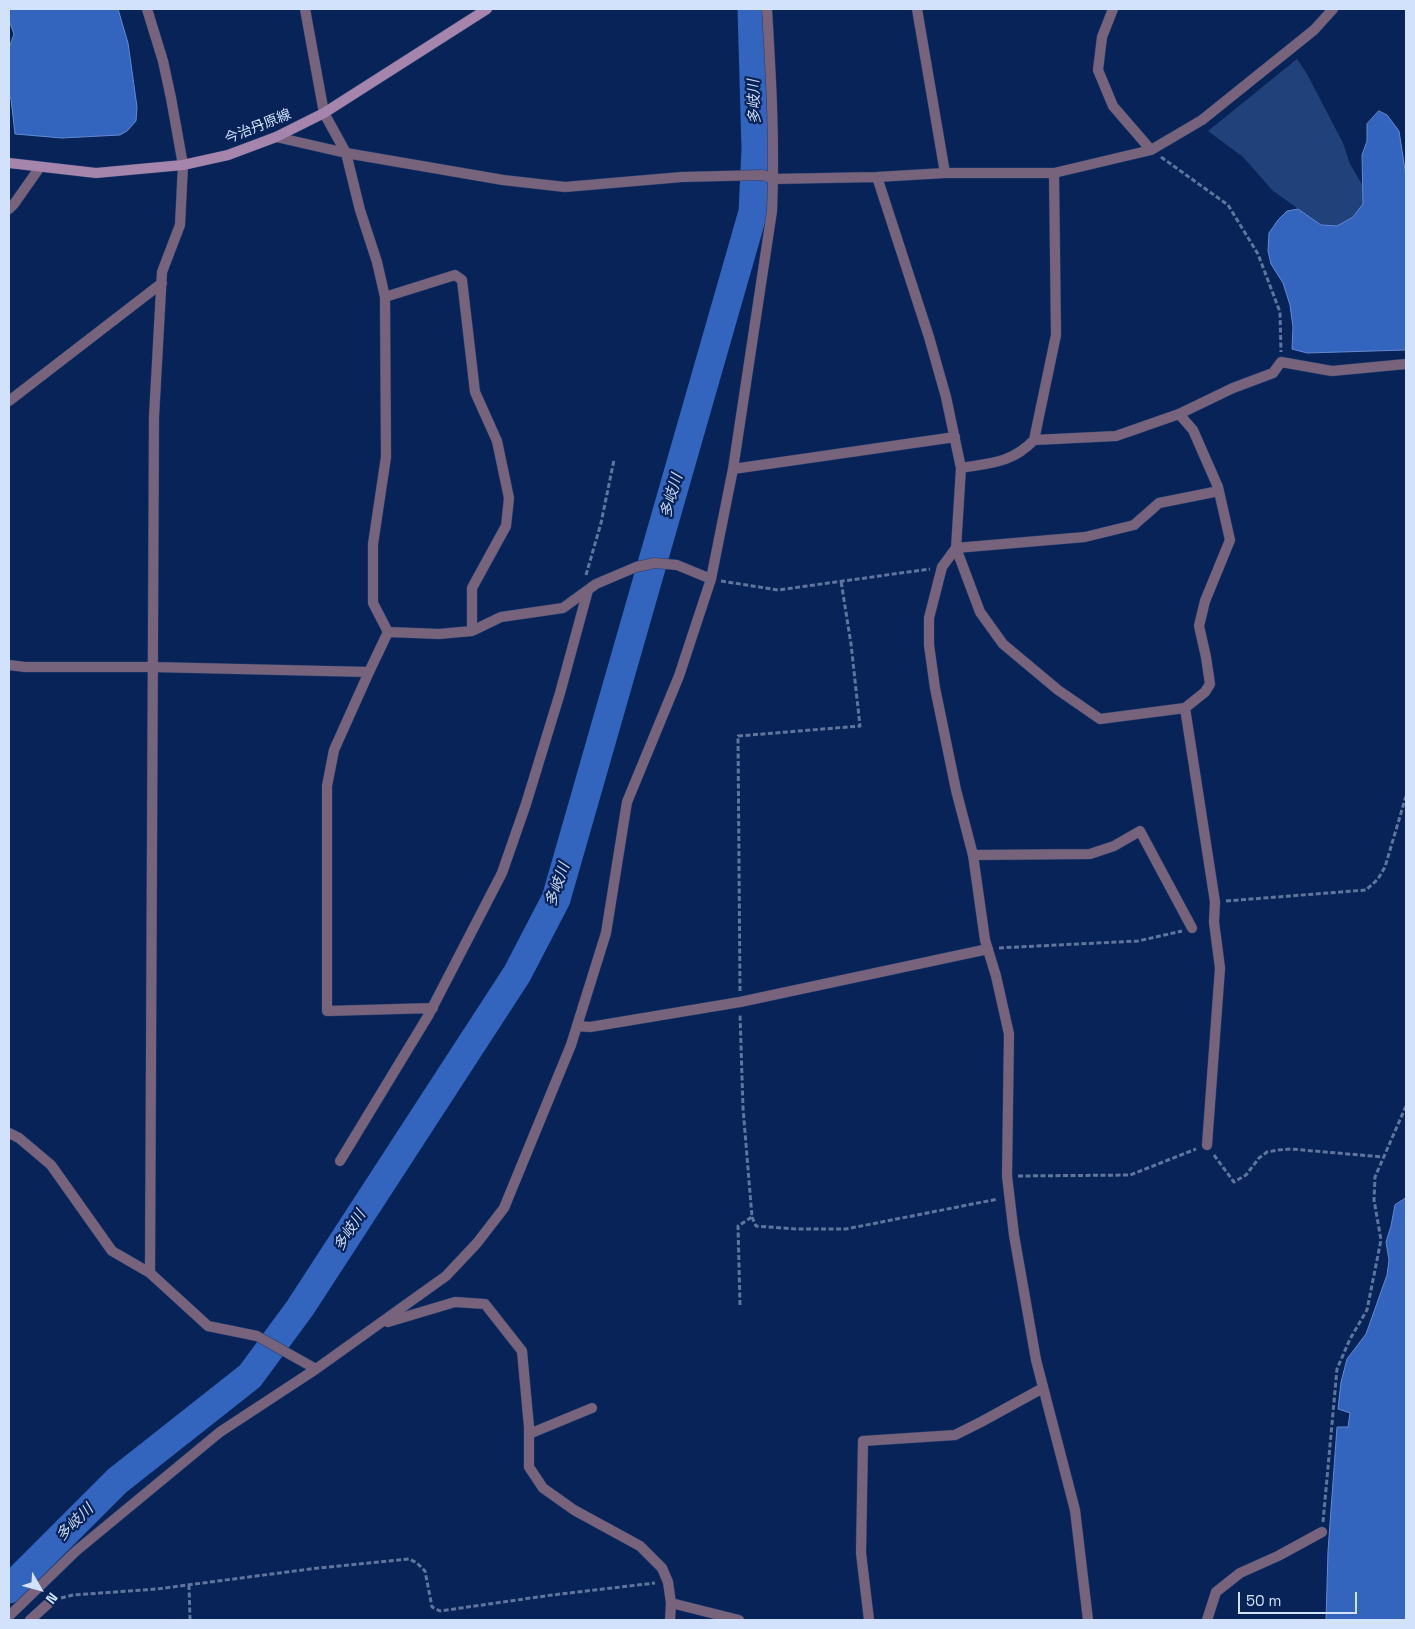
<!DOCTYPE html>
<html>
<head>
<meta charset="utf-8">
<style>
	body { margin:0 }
	#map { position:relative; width:1415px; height:1629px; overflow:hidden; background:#072357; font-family:"Space Grotesk",sans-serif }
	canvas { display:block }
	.frame { position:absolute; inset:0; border:10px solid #d2e2fc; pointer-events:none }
	.north { position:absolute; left:15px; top:1564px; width:50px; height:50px; -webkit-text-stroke:4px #072357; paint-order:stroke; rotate:128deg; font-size:14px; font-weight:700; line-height:20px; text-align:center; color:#d2e2fc }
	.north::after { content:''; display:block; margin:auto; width:18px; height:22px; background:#d2e2fc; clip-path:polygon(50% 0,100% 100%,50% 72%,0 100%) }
	.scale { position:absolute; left:1238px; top:1592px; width:119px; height:22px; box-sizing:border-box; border:2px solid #d2e2fc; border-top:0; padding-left:6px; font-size:15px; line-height:18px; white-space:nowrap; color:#d2e2fc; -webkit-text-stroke:4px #072357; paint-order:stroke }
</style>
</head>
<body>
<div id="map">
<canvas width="1415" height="1629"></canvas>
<div class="frame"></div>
<div class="north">N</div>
<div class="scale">50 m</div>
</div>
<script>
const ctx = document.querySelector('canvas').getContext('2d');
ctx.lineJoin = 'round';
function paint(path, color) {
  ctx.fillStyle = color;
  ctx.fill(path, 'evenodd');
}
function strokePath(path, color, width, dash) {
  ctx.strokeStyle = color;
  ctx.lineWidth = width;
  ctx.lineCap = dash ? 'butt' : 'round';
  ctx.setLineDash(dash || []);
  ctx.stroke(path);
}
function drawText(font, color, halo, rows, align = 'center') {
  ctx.font = font + ' "Space Grotesk","Noto Sans JP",sans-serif';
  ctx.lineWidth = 4.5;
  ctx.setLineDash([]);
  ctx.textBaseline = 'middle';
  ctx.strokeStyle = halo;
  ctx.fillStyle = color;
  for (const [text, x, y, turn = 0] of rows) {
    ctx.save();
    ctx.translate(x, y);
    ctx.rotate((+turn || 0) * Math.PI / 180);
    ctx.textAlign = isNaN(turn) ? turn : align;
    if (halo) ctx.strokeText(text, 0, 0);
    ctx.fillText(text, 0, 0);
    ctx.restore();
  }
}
paint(new Path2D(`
	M 1297,59 L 1307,74 L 1343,143 L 1350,164 L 1363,186 L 1363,204 L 1353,217 L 1337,226 L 1321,225 L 1273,191 L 1243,157 L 1208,131 Z`), '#21417b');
const water = new Path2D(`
	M 9,9 L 118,9 L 128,43 L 137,107 L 136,121 L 127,131 L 120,135 L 62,138 L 15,134 L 11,99 L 9,96 L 9,48 L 14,34 L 9,20 Z
	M 1379,111 L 1387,115 L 1399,131 L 1406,176 L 1406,350 L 1307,353 L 1292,349 L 1293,327 L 1290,305 L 1283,283 L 1271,264 L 1268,251 L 1269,233 L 1278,220 L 1287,211 L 1298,209 L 1321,225 L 1337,226 L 1353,217 L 1363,204 L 1362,155 L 1367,141 L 1367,124 Z
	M 1406,1198 L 1406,1620 L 1326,1620 L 1328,1551 L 1337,1427 L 1348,1427 L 1350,1413 L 1338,1409 L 1341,1382 L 1347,1359 L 1366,1334 L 1387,1275 L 1389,1260 L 1386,1242 L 1391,1226 L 1395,1205 Z`);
paint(water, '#3364be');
strokePath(water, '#638ad1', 1);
strokePath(new Path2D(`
	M 9,1589 L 117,1481 L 250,1376 L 300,1308 L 517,974 L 556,899 L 753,212 L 756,149 L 752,9`), '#3364be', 29);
const street = new Path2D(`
	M 147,9 L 163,61 L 171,98 L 183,165 L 180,225 L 162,272 L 154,417 L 150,1273
	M 305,9 L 324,113 L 346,153 L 360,210 L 377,262 L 385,297 L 386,457 L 373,544 L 373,603 L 388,632
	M 917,9 L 945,173
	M 1113,9 L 1102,37 L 1098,70 L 1113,106 L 1151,150
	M 276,137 L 346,153 L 503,180 L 565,187 L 682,177 L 763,175 L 773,179 L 877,177 L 945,173 L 1054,173 L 1151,150 L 1202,120 L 1314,30 L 1333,9
	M 877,177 L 929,337 L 946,397 L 961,468 L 956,548 L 980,612 L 1003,644 L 1058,690 L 1100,719 L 1185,708 L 1215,902 L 1214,922 L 1220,968 L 1207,1145
	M 9,209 L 14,204 L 40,167
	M 385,297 L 455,275 L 462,280 L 475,392 L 497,441 L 509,498 L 506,526 L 472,588 L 472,631
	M 9,401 L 162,283
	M 1179,414 L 1193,430 L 1218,487 L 1230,540 L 1205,601 L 1199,626 L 1206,657 L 1210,684 L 1205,692 L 1185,708
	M 1034,440 L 1116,436 L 1179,414 L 1233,388 L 1273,373 L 1281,362 L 1332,371 L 1406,364
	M 961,468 C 991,463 1012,463 1034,440 L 1056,335 L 1054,173
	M 733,469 L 955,437
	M 388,632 L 439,634 L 472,631 L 501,617 L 563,608 L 596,584 L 636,567 L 655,563 L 677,565 L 711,579
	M 9,665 L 25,667 L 152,667 L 369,672 L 388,632
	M 369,672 L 334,750 L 327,786 L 327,1011 L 433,1008
	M 973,855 L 1090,854 L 1114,846 L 1140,831 L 1192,928
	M 577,1026 L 590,1027 L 740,1002 L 988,949
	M 9,1133 L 19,1138 L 51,1165 L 112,1251 L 150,1273 L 208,1326 L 257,1336 L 316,1369
	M 340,1161 L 428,1016 L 502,873 L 526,804 L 560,693 L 588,590
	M 388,1322 L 455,1302 L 485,1304 L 522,1351 L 529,1427 L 529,1467 L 543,1488 L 574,1510 L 640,1546 L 662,1568 L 668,1582 L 671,1603 L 670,1620
	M 529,1434 L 592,1408
	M 671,1603 L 739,1620
	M 9,1616 L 76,1551 L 220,1432 L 316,1369 L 446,1276 L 477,1243 L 504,1208 L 571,1045 L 606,933 L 627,802 L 679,676 L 711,579 L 733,469 L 772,211 C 775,144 771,76 767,9
	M 30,1620 L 51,1601
	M 869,1620 L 861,1553 L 863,1441 L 955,1435 L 981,1422 L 1043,1388
	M 1088,1620 L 1075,1510 L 1036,1360 L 1014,1235 L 1007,1176 L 1009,1034 L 996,976 L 985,940 L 973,855 L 956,790 L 935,688 L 929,645 L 929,618 L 942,567 L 956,548 L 1085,537 L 1134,525 L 1159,503 L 1219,491
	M 1207,1620 L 1216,1592 L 1240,1573 L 1278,1556 L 1322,1532`);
const secondary = new Path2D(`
	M 9,163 L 96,173 L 183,165 L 228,155 L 276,137 L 324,113 L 487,9`);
strokePath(street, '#233e6e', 11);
strokePath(secondary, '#233e6e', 11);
strokePath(new Path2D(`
	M 1161,157 L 1228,205 L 1258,254 L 1280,312 L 1281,352
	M 586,575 L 601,523 L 614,460
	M 721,581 L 778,590 L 930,569
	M 1226,901 L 1366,890 L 1378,879 L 1385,867 L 1406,796
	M 999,948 L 1138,941 L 1182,931
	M 740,991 L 738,736 L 860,726 L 851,644 L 841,581
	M 1214,1155 L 1234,1182 L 1246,1175 L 1259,1158 L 1267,1152 L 1278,1150 L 1291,1149 L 1383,1157
	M 1018,1176 L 1130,1175 L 1196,1149
	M 752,1217 L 756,1226 L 796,1229 L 846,1229 L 998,1199
	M 740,1305 L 738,1226 L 752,1217 L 743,1108 L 740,1014
	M 1323,1522 L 1337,1369 L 1350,1339 L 1367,1310 L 1381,1240 L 1374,1200 L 1375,1177 L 1406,1106
	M 189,1585 L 190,1620
	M 61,1598 L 73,1595 L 157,1589 L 310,1569 L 409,1559 L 417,1563 L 425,1571 L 432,1607 L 440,1611 L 552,1595 L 655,1583`), '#5e759e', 3, [5, 2.5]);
strokePath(street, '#78637c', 10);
strokePath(secondary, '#a685ac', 10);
drawText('14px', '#d2e2fc', '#072357', [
	["今治丹原線",258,127,-22]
]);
drawText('italic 15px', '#ccdaf2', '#072357', [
	["多岐川",755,102,-92],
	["多岐川",672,496,-74],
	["多岐川",558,885,-71],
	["多岐川",350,1231,-57],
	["多岐川",75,1523,-45]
]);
</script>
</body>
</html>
